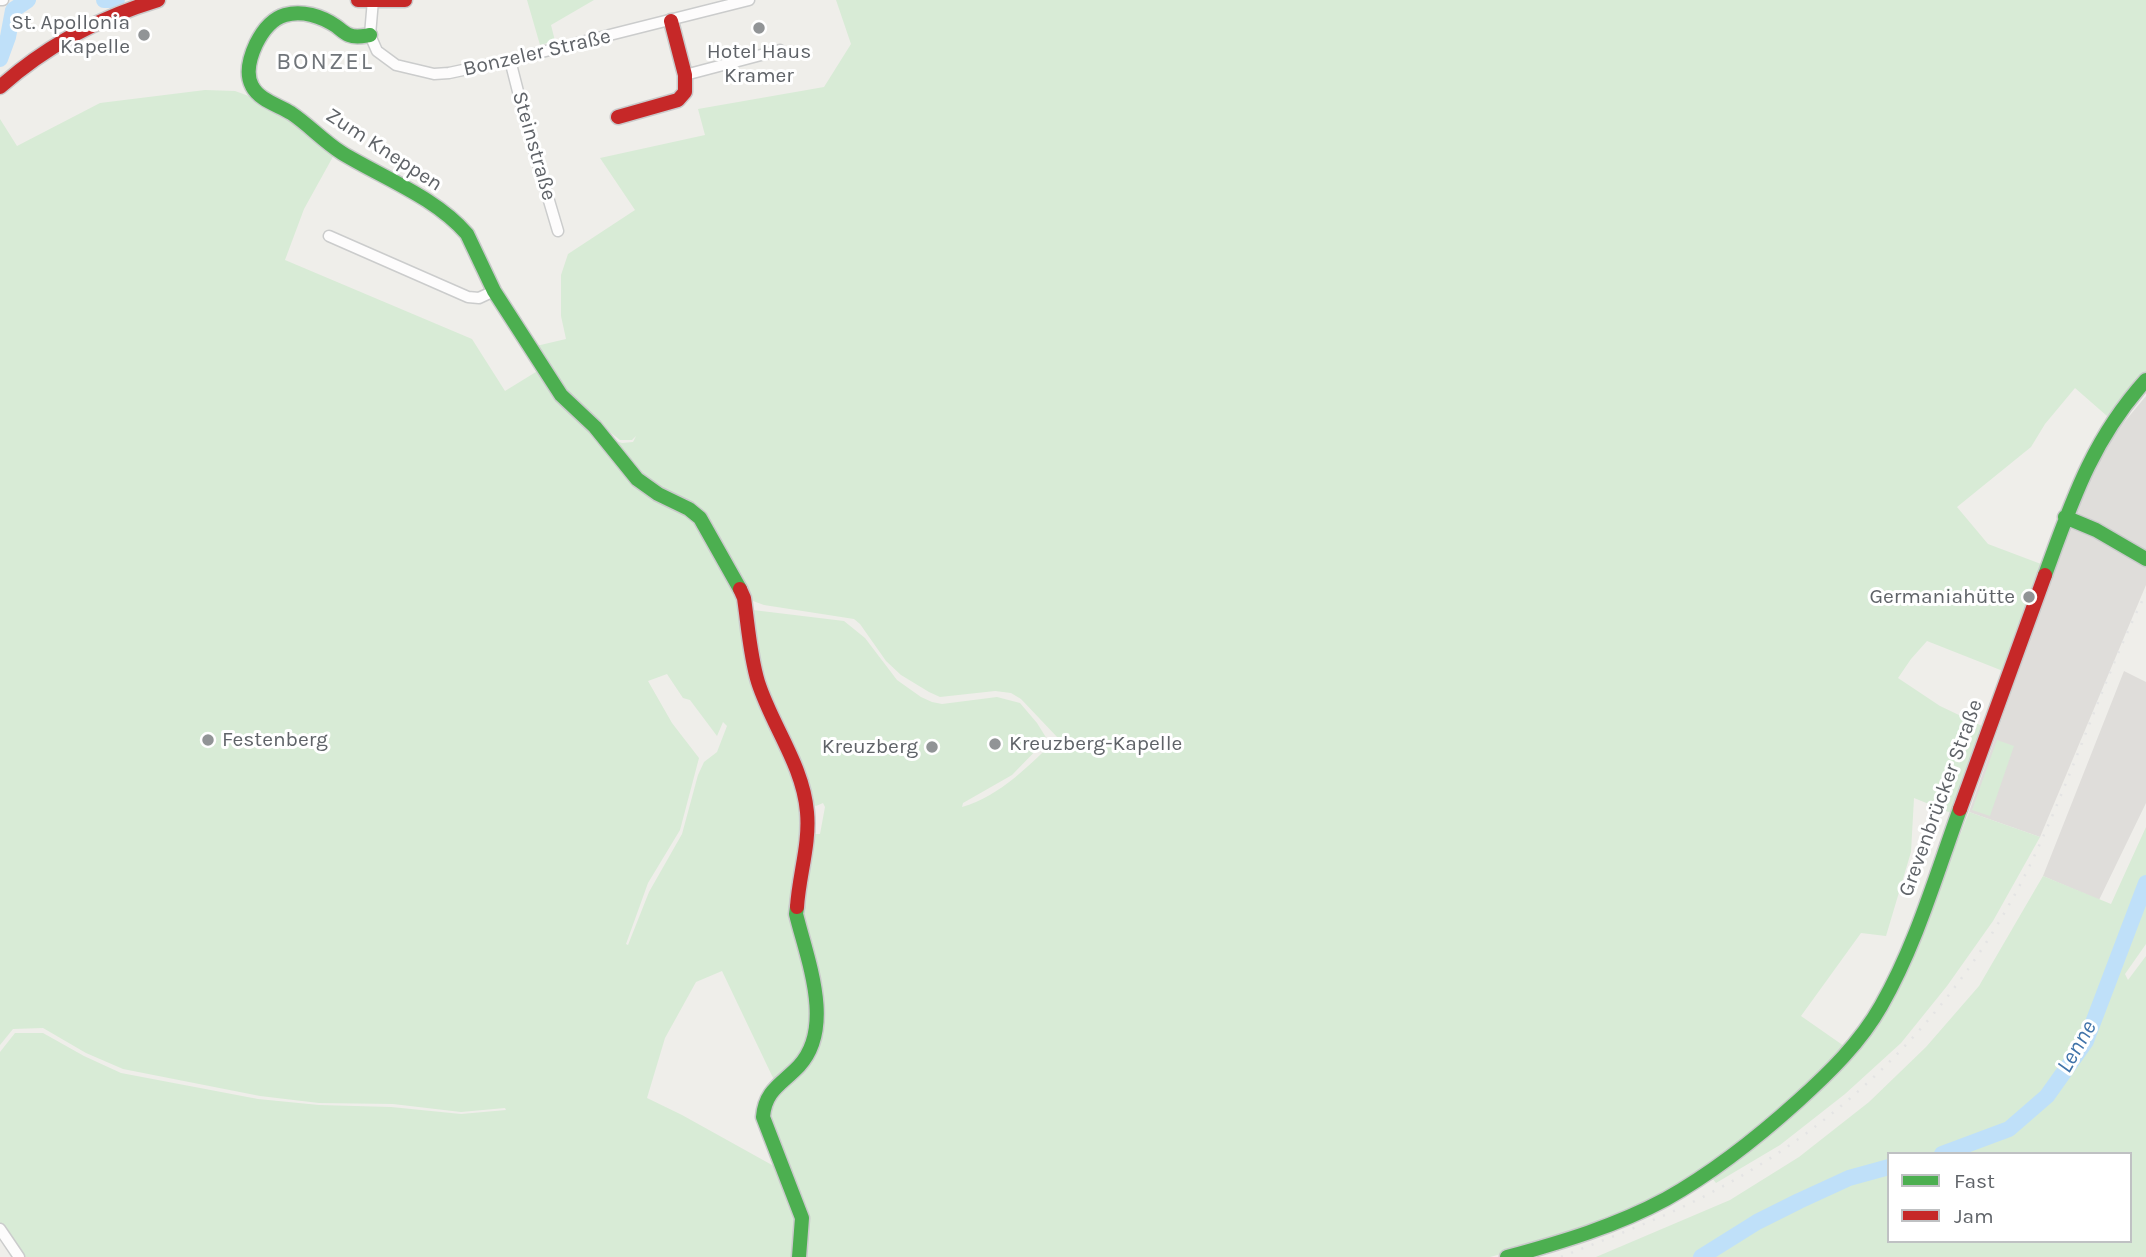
<!DOCTYPE html>
<html>
<head>
<meta charset="utf-8">
<style>
	body { margin:0 }
	#map { position:relative; width:2146px; height:1257px; overflow:hidden; background:#efeeea; font-family:Karla,sans-serif }
	canvas { display:block }
	.legend { position:absolute; left:1887px; top:1152px; width:245px; height:91px; box-sizing:border-box; background:#fff; border:2px solid #bfc1c3; margin:0; padding:9px 12px; list-style:none; font-size:21px; color:#5f6368 }
	.legend li { display:flex; align-items:center; gap:14px; height:35px }
	.legend b { width:35px; border:2px solid #bfc1c3 }
</style>
</head>
<body>
<div id="map">
<canvas width="2146" height="1257"></canvas>
<ul class="legend">
<li><b style="height:9px;background:#4caf50"></b>Fast</li>
<li><b style="height:9px;background:#c62828"></b>Jam</li>
</ul>
</div>
<script>
const ctx = document.querySelector('canvas').getContext('2d');
ctx.lineJoin = 'round';
function paint(path, color) {
  ctx.fillStyle = color;
  ctx.fill(path, 'evenodd');
}
function strokePath(path, color, width, dash) {
  ctx.strokeStyle = color;
  ctx.lineWidth = width;
  ctx.lineCap = dash ? 'butt' : 'round';
  ctx.setLineDash(dash || []);
  ctx.stroke(path);
}
function drawText(font, color, halo, rows, align = 'center') {
  ctx.font = font + ' Karla,sans-serif';
  ctx.lineWidth = 6;
  ctx.setLineDash([]);
  ctx.textBaseline = 'middle';
  ctx.strokeStyle = halo;
  ctx.fillStyle = color;
  for (const [text, x, y, turn = 0] of rows) {
    ctx.save();
    ctx.translate(x, y);
    ctx.rotate((+turn || 0) * Math.PI / 180);
    ctx.textAlign = isNaN(turn) ? turn : align;
    if (halo) ctx.strokeText(text, 0, 0);
    ctx.fillText(text, 0, 0);
    ctx.restore();
  }
}
paint(new Path2D(`
	M 2146,396 L 2146,585 L 2040,837 L 1969,812 L 2071,523 L 2106,444 Z
	M 2124,671 L 2146,682 L 2146,803 L 2099,900 L 2043,876 Z`), '#dfddda');
paint(new Path2D(`
	M 527,0 L 594,0 L 551,25 L 555,41 L 540,45 Z
	M 836,0 L 2146,0 L 2146,374 L 2107,416 L 2075,388 L 2045,424 L 2031,447 L 1957,507 L 1988,544 L 2041,564 L 2003,671 L 1927,641 L 1911,659 L 1898,678 L 1940,706 L 1982,726 L 1951,813 L 1914,798 L 1911,852 L 1886,936 L 1861,933 L 1801,1016 L 1844,1046 L 1773,1118 L 1701,1173 L 1636,1212 L 1543,1243 L 1490,1257 L 801,1257 C 803,1245 807,1231 805,1219 C 802,1191 761,1130 766,1108 C 770,1086 796,1077 808,1060 C 821,1042 821,1017 820,997 L 813,996 L 816,1015 L 814,1030 L 803,1061 L 775,1082 L 722,971 L 696,982 L 665,1038 L 647,1098 L 682,1115 L 781,1170 L 800,1219 L 795,1257 L 21,1257 L 0,1227 L 0,1052 L 15,1033 L 43,1033 L 84,1056 L 121,1073 L 258,1099 L 319,1105 L 391,1107 L 461,1114 L 506,1110 L 505,1108 L 461,1112 L 393,1104 L 319,1103 L 260,1096 L 123,1069 L 86,1053 L 43,1028 L 13,1029 L 0,1045 L 0,119 L 17,146 L 100,103 L 205,90 L 235,91 L 257,99 L 288,116 L 335,153 L 304,209 L 285,260 L 472,339 L 505,391 L 544,367 L 532,347 L 566,339 L 561,316 L 561,275 L 568,254 L 635,210 L 600,158 L 705,135 L 698,109 L 824,87 L 851,44 ZM 581,410 L 620,440 L 632,440 L 636,436 L 633,442 L 622,443 L 608,438 L 636,474 L 661,492 L 686,503 L 703,518 L 740,582 L 749,602 L 753,601 L 764,605 L 854,619 L 860,624 L 886,661 L 901,675 L 929,692 L 940,697 L 995,691 L 1011,693 L 1021,699 L 1058,738 C 1030,764 1001,796 962,807 L 963,803 L 1012,775 L 1047,739 L 1037,723 L 1020,703 L 997,697 L 942,704 L 932,702 L 921,697 L 897,680 L 865,638 L 844,621 L 753,610 L 750,617 L 764,691 L 780,729 L 800,769 L 810,803 L 816,806 L 823,803 L 825,807 L 820,834 L 810,834 L 797,913 L 804,943 L 800,944 L 792,913 L 804,837 L 804,809 L 794,770 L 756,690 L 741,604 C 734,583 708,529 691,516 C 675,504 656,498 641,485 C 617,466 602,439 580,417 ZM 667,674 L 683,698 L 690,700 L 717,736 L 723,722 L 727,726 L 717,752 L 704,762 L 698,775 L 682,834 L 649,892 L 628,945 L 626,944 L 648,883 L 680,830 L 699,758 L 672,723 L 648,681 Z
	M 1997,740 L 2014,746 L 1990,816 L 1972,810 Z
	M 1969,812 L 2040,837 L 1993,921 L 1947,986 L 1901,1043 L 1845,1094 L 1780,1145 L 1716,1183 L 1712,1178 L 1851,1057 L 1910,961 Z
	M 2146,827 L 2146,944 L 2125,974 L 2128,980 L 2146,956 L 2146,1257 L 1596,1257 L 1730,1200 L 1799,1157 L 1869,1102 L 1926,1047 L 1979,986 L 2043,876 L 2111,904 ZM 1889,1154 L 2130,1154 L 2130,1241 L 1889,1241 Z`), '#d8ebd6');
strokePath(new Path2D(`
	M 104,0 L 117,0
	M 0,59 L 8,37 L 13,10 L 28,0
	M 1942,1154 L 2009,1129 L 2047,1096 L 2086,1041 L 2146,883
	M 1701,1257 L 1757,1222 L 1799,1201 L 1849,1178 L 1889,1167`), '#bfe0f9', 16);
const street = new Path2D(`
	M 1,0 L 3,0
	M 373,0 L 370,35 L 377,51 L 396,65 L 434,74 L 449,73 L 510,60 L 749,0
	M 510,60 L 526,123 L 558,231
	M 685,75 L 780,50
	M 329,236 L 468,297 L 479,298 L 494,291
	M 0,1229 L 19,1257`);
const fast = new Path2D(`
	M 370,35 C 363,36 356,38 349,35 C 344,33 340,29 336,26 C 321,16 302,10 285,15 C 271,19 262,32 256,44 C 250,57 245,73 252,86 C 259,100 278,105 291,113 C 309,125 323,141 342,153 C 383,178 435,197 467,234 L 494,291 L 561,395 L 595,427 L 637,479 L 658,494 L 689,509 L 700,518 L 740,589
	M 2065,517 L 2096,530 L 2146,559
	M 2045,575 C 2072,501 2092,440 2146,380
	M 797,907 L 796,914 C 807,959 835,1027 799,1066 C 782,1084 765,1090 763,1117 L 802,1218 L 799,1257
	M 1507,1257 C 1562,1242 1616,1226 1666,1199 C 1714,1172 1757,1138 1798,1101 C 1829,1073 1860,1043 1881,1006 C 1916,945 1936,875 1960,809`);
const jam = new Path2D(`
	M 358,0 L 405,0
	M 0,87 C 47,45 98,18 158,0
	M 618,117 L 678,100 L 685,92 L 685,75 L 671,21
	M 740,589 L 744,598 C 748,625 750,656 758,682 C 772,726 803,765 807,812 C 810,844 799,875 797,907
	M 1960,809 L 2045,575`);
strokePath(street, '#cbcccc', 13);
strokePath(fast, '#cacacb', 17);
strokePath(jam, '#cacacb', 17);
strokePath(street, '#fdfcfc', 10);
strokePath(fast, '#4caf50', 14);
strokePath(jam, '#c62828', 14);
strokePath(new Path2D(`
	M 1561,1257 C 1613,1236 1667,1217 1716,1190 C 1852,1118 1963,1003 2030,865 C 2073,776 2102,681 2146,593`), '#e4e4e4', 2.5, [2, 9]);
for (const [x, y, r, color] of [
	[759,28,7,"#919496"],
	[144,35,7,"#919496"],
	[2029,597,7,"#919496"],
	[208,740,7,"#919496"],
	[995,744,7,"#919496"],
	[932,747,7,"#919496"]
]) {
  const dot = new Path2D();
  dot.arc(x, y, r, 0, 2 * Math.PI);
  ctx.fillStyle = color;
  ctx.fill(dot);
  strokePath(dot, '#fff', 2.5);
}
drawText('21px', '#5f6368', '#fff', [
	["St. Apollonia",130,23],
	["Kapelle",130,47],
	["Hotel Haus",759,52,"center"],
	["Kramer",759,76,"center"],
	["Germaniahütte",2015,597],
	["Festenberg",222,740,"left"],
	["Kreuzberg-Kapelle",1009,744,"left"],
	["Kreuzberg",918,747]
], 'right');
drawText('21px', '#5f6368', '#fff', [
	["Bonzeler Straße",537,53,-13],
	["Steinstraße",534,146,74],
	["Zum Kneppen",384,150,33],
	["Grevenbrücker Straße",1941,798,-70]
]);
drawText('italic 23px', '#4174aa', '#fff', [
	["Lenne",2077,1047,-60]
]);
ctx.letterSpacing = '2px';
drawText('24px', '#70757a', '#fff', [
	["BONZEL",325,62]
]);
ctx.letterSpacing = '0px';
</script>
</body>
</html>
